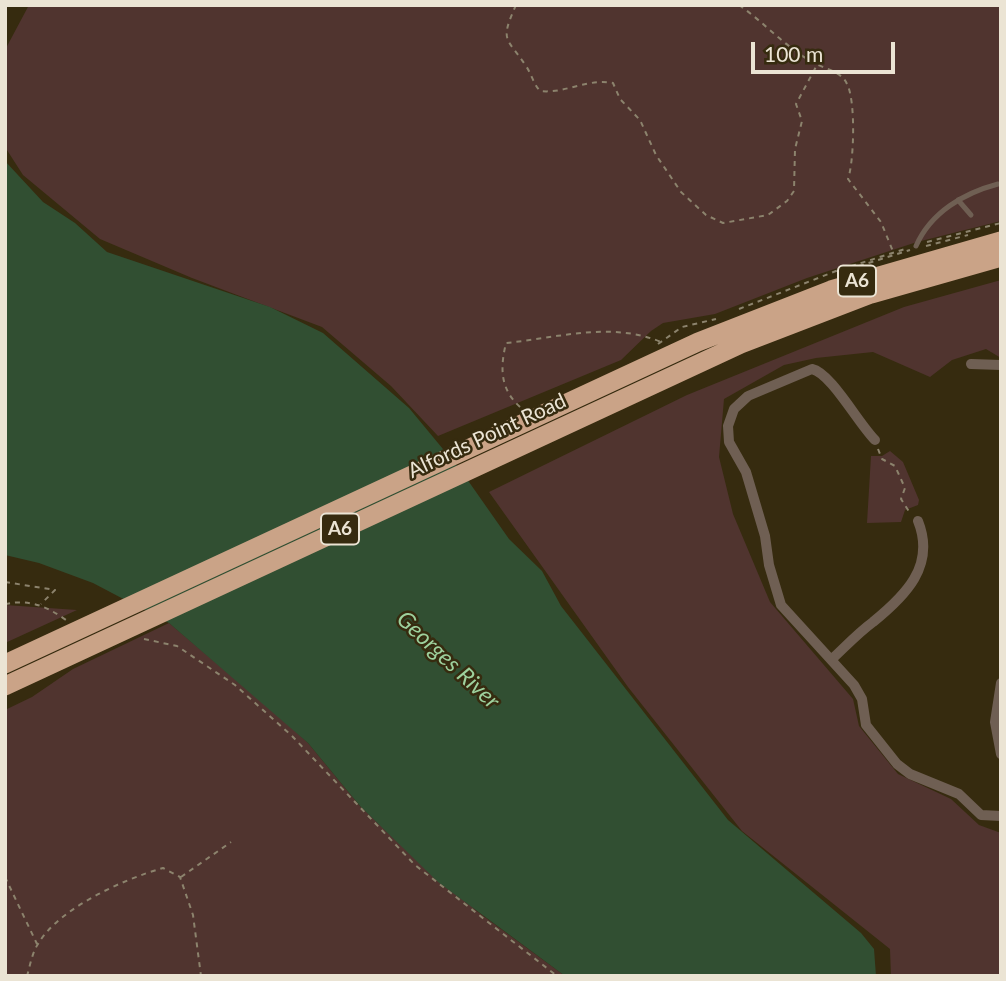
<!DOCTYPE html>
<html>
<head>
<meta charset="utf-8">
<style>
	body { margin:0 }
	#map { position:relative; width:1006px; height:981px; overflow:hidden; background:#362b0f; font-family:Lato,sans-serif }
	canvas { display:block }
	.frame { position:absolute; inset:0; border:7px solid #ebe4d4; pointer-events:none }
	.scale { position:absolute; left:751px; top:42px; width:144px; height:32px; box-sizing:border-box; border:4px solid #ebe4d4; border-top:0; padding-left:9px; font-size:21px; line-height:24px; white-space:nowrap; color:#ebe4d4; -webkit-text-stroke:5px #362b0f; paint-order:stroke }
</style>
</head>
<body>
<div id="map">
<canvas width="1006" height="981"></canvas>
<div class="frame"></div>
<div class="scale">100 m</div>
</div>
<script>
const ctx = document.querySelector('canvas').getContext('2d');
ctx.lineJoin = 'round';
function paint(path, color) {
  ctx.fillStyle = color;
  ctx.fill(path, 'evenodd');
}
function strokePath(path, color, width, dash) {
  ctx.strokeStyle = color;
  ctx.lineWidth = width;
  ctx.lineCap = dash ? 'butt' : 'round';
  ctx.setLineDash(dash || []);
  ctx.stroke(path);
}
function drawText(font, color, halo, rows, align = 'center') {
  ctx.font = font + ' Lato,sans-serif';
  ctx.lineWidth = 5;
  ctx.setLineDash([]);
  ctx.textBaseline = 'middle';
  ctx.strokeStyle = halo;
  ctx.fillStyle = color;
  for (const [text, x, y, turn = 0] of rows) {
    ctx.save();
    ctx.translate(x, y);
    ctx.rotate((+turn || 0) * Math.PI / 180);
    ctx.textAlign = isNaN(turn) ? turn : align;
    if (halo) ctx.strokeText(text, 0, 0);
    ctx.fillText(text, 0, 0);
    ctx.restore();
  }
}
paint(new Path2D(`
	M 29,5 L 1001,5 L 1001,221 L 917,242 L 807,278 L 715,314 L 663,323 L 651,331 L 621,360 L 438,436 L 391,386 L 322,327 L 192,278 L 100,239 L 23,175 L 5,147 L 5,50 Z
	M 1001,280 L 1001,358 L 986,349 L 952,360 L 930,377 L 873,352 L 816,358 L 784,365 L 724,399 L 719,457 L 733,514 L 770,602 L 853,699 L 859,726 L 898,774 L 951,799 L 979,825 L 1001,833 L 1001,976 L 891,976 L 890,949 L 742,831 L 628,687 L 489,492 L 687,395 L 904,307 Z
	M 890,451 L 903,462 L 919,500 L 918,505 L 905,510 L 901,522 L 867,523 L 871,456 L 882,456 Z
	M 5,605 L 77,610 L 5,643 Z
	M 169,623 L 281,718 L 308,743 L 360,806 L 478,912 L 565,976 L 5,976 L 5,710 L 32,697 L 73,669 Z`), '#50342f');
paint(new Path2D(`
	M 5,161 L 43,202 L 75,223 L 107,252 L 270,307 L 323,333 L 409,408 L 462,472 L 509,539 L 542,571 L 561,606 L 728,820 L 861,933 L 874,949 L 876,976 L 565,976 L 438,882 L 360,806 L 308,743 L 169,623 L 93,583 L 39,563 L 5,555 Z`), '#314f32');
strokePath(new Path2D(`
	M 516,5 C 499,43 507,37 526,66 C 532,75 533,83 540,91 C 565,94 587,78 613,83 L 620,99 L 640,120 L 656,155 L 681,192 L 706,215 L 723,223 L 768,215 L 787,201 L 794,191 L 795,149 L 802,121 L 796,104 L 817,65
	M 739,5 C 765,23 787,49 816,64 C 826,69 842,72 847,84 C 856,101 854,162 848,179 L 881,222 L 894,254
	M 927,242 L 1001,223
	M 926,246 L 968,235
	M 859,266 L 910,250
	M 739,309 L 836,271 L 908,248
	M 658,344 L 682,327 L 716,319
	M 520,407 C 500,389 500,368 506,343 C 557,338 611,321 661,342
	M 878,449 L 882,459 L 895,466 L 905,488 L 901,499 L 910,513
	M 5,582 L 55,590 L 41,604
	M 5,604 C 30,599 46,606 66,620
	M 144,639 L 177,646 L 235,685 L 292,736 L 415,865 L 557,976
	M 5,877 L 37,944
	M 181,877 L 231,842
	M 27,976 C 30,966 32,953 38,944 C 59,908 124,879 163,868 L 180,877 L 193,915 L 201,976`), '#8c836d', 2, [5, 5]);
strokePath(new Path2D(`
	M 958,200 L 971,215
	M 916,246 C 931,212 964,193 998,184`), '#6f5f53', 5);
strokePath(new Path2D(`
	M 971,364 L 1001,365
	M 875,440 C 858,423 831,373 812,369 L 748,396 L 734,409 L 728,426 L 729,442 L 746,472 L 765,536 L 769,565 L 781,605 L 854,685 L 862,699 L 866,725 L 897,764 L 910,774 L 959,794 L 981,815 L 1001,816
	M 832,659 C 845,647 858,633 873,622 C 905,596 936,566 918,521
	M 1001,683 L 995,722 L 1001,754`), '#6f5f53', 10);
strokePath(new Path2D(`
	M 5,664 L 698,342 L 831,290 L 1001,241
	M 5,686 L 741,344 L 871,294 L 1001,257`), '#caa387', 19);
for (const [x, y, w] of [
	[857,281,38],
	[340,529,38]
]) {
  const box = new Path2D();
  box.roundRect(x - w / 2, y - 15.5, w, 31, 5);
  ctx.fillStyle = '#362b0f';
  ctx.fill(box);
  strokePath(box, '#ebe4d4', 2);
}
drawText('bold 19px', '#ebe4d4', null, [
	["A6",857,281],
	["A6",340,529]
]);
drawText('21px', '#ebe4d4', '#362b0f', [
	["Alfords Point Road",487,436,-25]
]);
drawText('italic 23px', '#9dd19d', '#362b0f', [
	["Georges River",448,660,43]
]);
</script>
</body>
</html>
